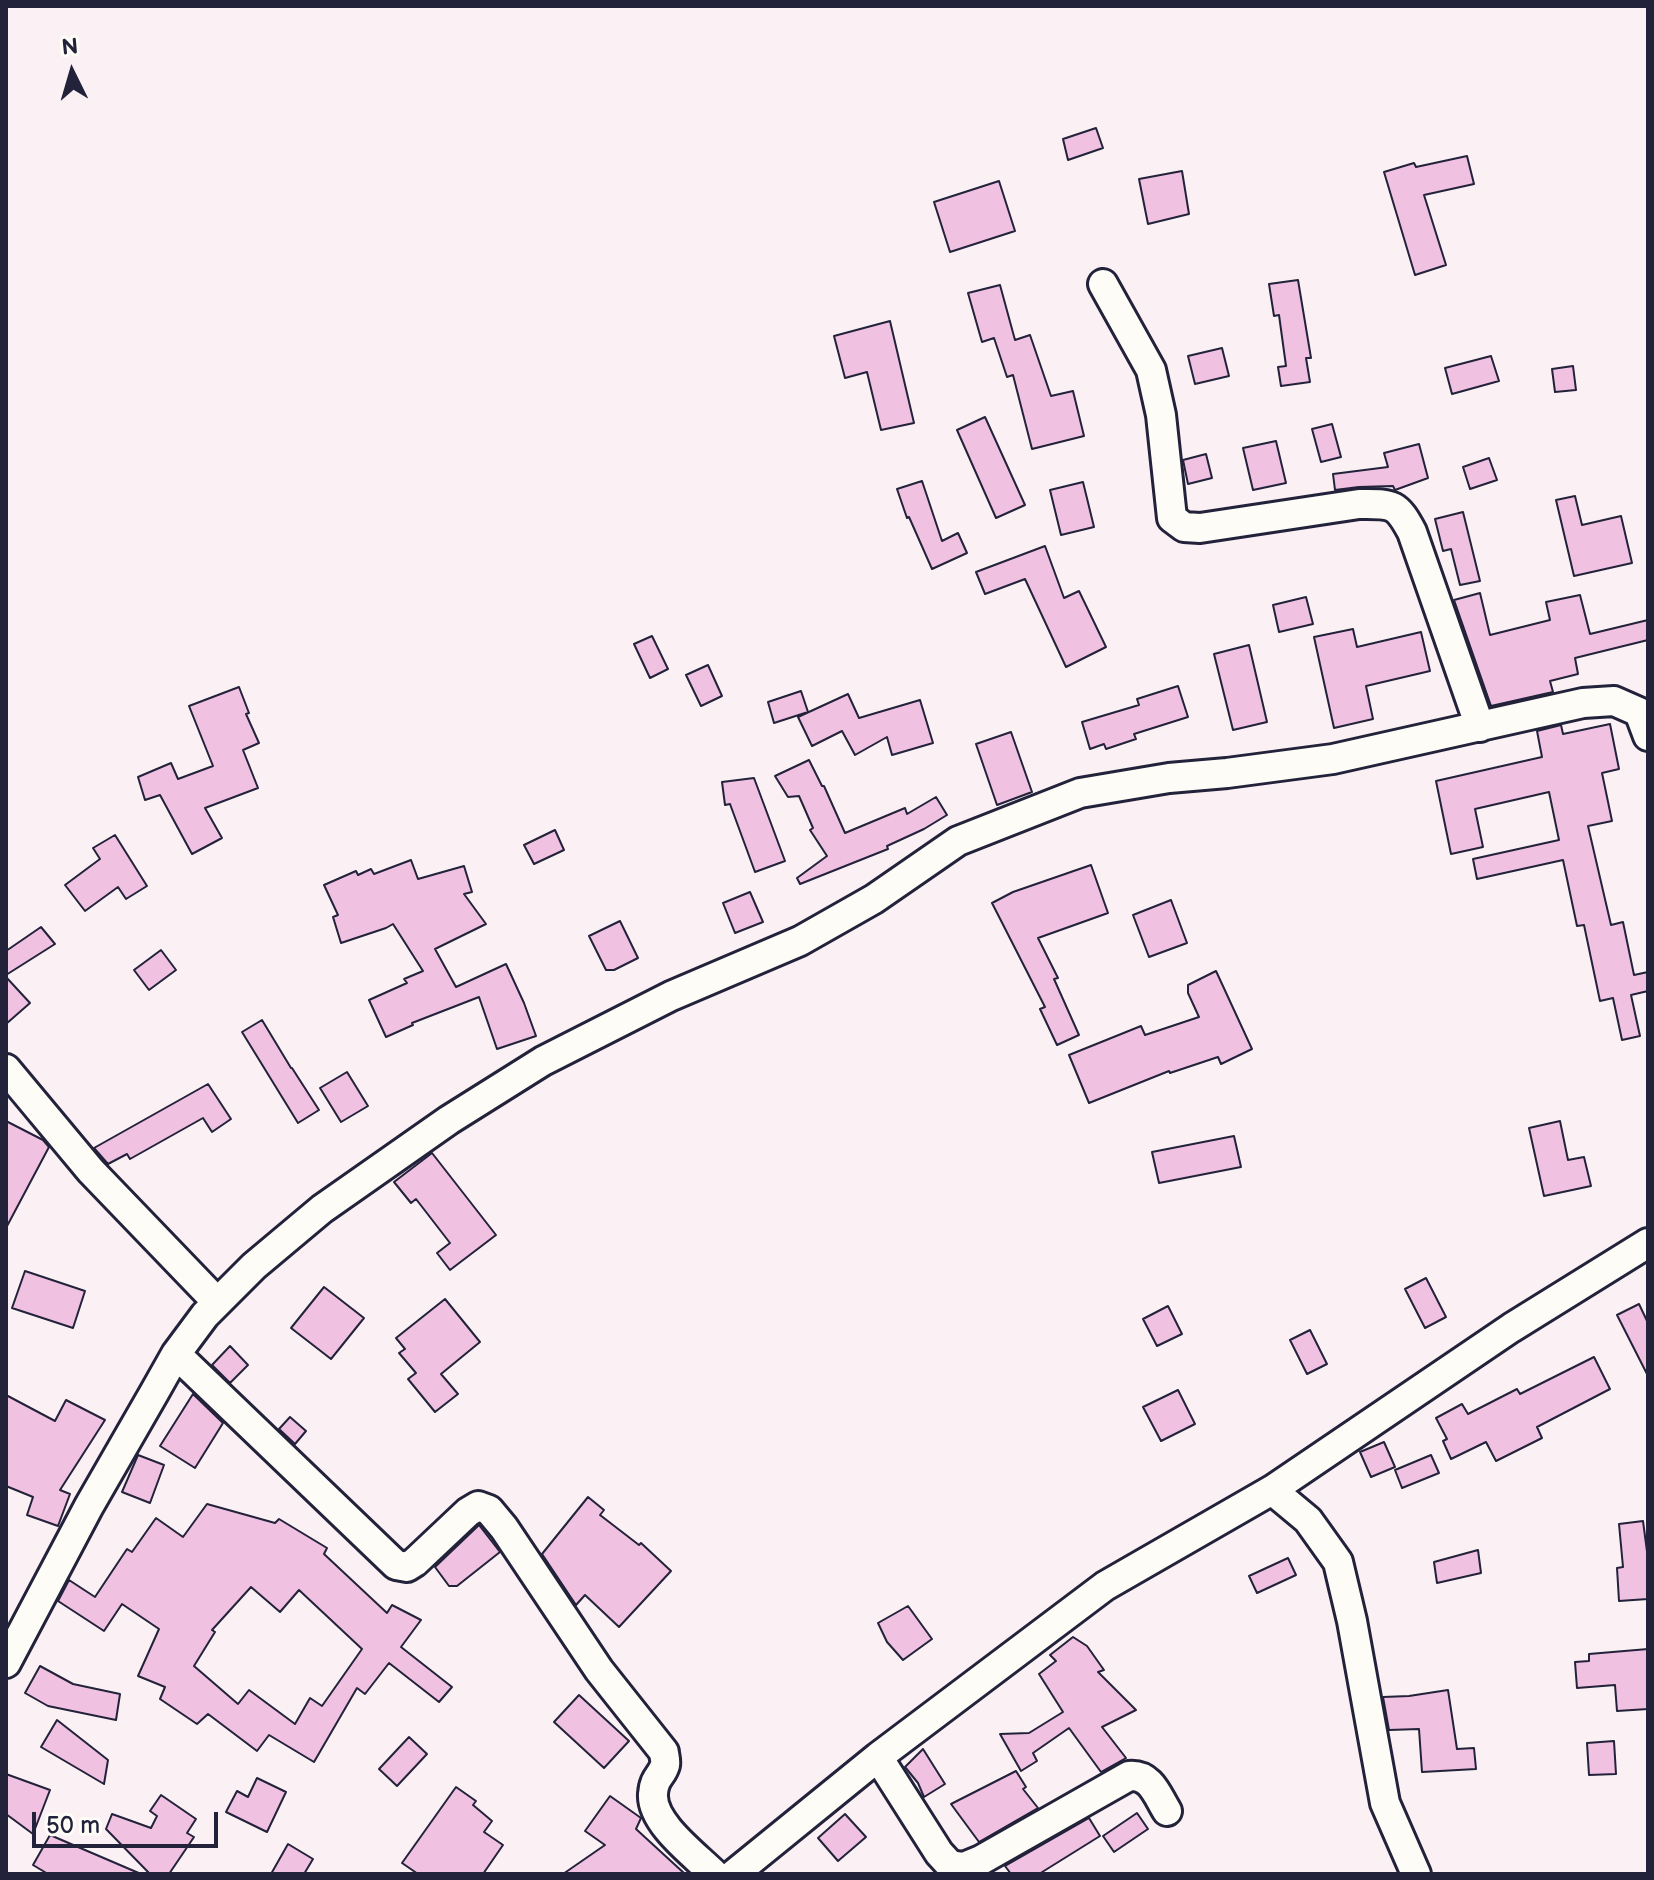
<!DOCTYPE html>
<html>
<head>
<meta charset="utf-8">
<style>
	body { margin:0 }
	#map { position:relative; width:1654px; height:1880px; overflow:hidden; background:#fbf0f3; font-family:"Balsamiq Sans",sans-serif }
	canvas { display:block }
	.frame { position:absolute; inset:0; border:8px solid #22223b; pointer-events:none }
	.north { position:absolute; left:32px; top:32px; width:80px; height:80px; -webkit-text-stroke:6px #fdfcf7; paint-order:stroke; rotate:355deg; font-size:22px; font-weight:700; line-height:32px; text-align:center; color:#22223b }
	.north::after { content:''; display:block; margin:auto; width:28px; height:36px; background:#22223b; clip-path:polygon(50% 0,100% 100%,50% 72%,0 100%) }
	.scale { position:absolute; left:32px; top:1812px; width:186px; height:36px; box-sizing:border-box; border:4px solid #22223b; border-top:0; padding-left:10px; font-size:24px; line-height:28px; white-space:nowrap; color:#22223b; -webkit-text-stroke:6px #fdfcf7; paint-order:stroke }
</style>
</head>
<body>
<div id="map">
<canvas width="1654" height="1880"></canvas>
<div class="frame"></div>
<div class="north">N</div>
<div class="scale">50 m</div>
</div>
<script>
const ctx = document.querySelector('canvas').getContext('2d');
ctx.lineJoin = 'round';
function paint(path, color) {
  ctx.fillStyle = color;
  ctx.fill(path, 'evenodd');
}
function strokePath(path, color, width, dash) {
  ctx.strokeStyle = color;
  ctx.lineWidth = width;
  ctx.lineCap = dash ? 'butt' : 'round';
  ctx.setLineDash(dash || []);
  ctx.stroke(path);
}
const building = new Path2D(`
	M 1096,128 L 1103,148 L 1068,160 L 1063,139 Z
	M 1467,156 L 1474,184 L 1424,195 L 1446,265 L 1415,275 L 1384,172 L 1414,163 L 1416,167 Z
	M 1182,171 L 1189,214 L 1148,224 L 1139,179 Z
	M 999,181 L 1015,231 L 950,252 L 934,202 Z
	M 1298,280 L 1311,358 L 1306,358 L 1310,382 L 1281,386 L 1278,367 L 1286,366 L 1279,315 L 1274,316 L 1269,284 Z
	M 1000,285 L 1015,340 L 1030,335 L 1051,396 L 1073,391 L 1084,436 L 1032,449 L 1013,375 L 1007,377 L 994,338 L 982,342 L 968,293 Z
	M 890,321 L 914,423 L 881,430 L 867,372 L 845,378 L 834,336 Z
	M 1222,348 L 1229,376 L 1195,384 L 1188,356 Z
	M 1491,356 L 1499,381 L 1452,394 L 1445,368 Z
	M 1573,366 L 1576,390 L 1555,392 L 1552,369 Z
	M 985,417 L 1025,505 L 996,518 L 957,430 Z
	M 1332,424 L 1341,457 L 1321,462 L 1312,429 Z
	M 1276,441 L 1286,483 L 1253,490 L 1243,448 Z
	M 1419,444 L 1428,478 L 1395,490 L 1393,486 L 1359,487 L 1335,490 L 1333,474 L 1388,467 L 1384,453 Z
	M 1206,454 L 1212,478 L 1188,484 L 1183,460 Z
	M 1489,458 L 1497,480 L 1470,489 L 1463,467 Z
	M 922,481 L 942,541 L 958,533 L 967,553 L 932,569 L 909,517 L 907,518 L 897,489 Z
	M 1083,482 L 1094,527 L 1061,535 L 1050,490 Z
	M 1575,496 L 1582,525 L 1621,516 L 1632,563 L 1574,576 L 1556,500 Z
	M 1463,512 L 1480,581 L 1460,585 L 1451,549 L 1443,551 L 1435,519 Z
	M 1045,546 L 1064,598 L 1079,591 L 1106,647 L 1066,667 L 1025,579 L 985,594 L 976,572 Z
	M 1480,593 L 1490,635 L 1550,620 L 1546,602 L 1580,595 L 1590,634 L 1648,620 L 1648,640 L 1575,658 L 1578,674 L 1550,681 L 1553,692 L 1491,706 L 1454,600 Z
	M 1306,597 L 1313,624 L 1279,632 L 1273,605 Z
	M 1353,629 L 1357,647 L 1421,632 L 1430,671 L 1366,686 L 1373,719 L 1334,728 L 1314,637 Z
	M 652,636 L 668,669 L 650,678 L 634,644 Z
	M 1249,645 L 1267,722 L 1233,730 L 1214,654 Z
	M 708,665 L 722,696 L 701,706 L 686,675 Z
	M 1178,686 L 1188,717 L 1134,734 L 1136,739 L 1106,749 L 1104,744 L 1090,749 L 1082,722 L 1139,705 L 1137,699 Z
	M 239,687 L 249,713 L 246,714 L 259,743 L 243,750 L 258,788 L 205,808 L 222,838 L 192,854 L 160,795 L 145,800 L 138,777 L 171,763 L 178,779 L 213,766 L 189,706 Z
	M 801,691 L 808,712 L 774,723 L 768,702 Z
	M 848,694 L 859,718 L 920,700 L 933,743 L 892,755 L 887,737 L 855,755 L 842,731 L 812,746 L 798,717 Z
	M 1610,724 L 1619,769 L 1602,773 L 1612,821 L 1588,826 L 1611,925 L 1623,922 L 1634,975 L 1648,972 L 1648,991 L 1631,995 L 1640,1036 L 1622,1040 L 1613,998 L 1600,1001 L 1584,925 L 1577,926 L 1563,860 L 1477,879 L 1473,859 L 1559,840 L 1549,792 L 1475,809 L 1483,847 L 1451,854 L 1436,781 L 1542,757 L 1537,731 L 1561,725 L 1563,734 Z
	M 1011,732 L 1032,792 L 997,805 L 976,744 Z
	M 809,760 L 822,786 L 824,786 L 845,833 L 905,808 L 907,814 L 936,797 L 947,815 L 924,829 L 887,846 L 888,849 L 800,884 L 797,878 L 827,856 L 810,830 L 813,828 L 799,796 L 788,797 L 775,776 Z
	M 754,778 L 785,861 L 755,872 L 730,804 L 725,805 L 722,782 Z
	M 555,830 L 564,850 L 534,864 L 524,845 Z
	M 115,835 L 147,886 L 126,899 L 118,887 L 85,911 L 65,885 L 100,859 L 93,848 Z
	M 411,860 L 418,879 L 464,866 L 472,892 L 464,894 L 486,924 L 435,949 L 456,987 L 506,964 L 524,1003 L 536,1036 L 497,1049 L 479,997 L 412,1023 L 413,1025 L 386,1037 L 369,1000 L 407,983 L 404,979 L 423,971 L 393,924 L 386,928 L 341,943 L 333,917 L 338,915 L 324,885 L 356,871 L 358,875 L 371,869 L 374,874 Z
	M 1091,865 L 1108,913 L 1038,938 L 1058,978 L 1054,979 L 1079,1035 L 1057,1045 L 1040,1009 L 1045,1007 L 992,903 L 1013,892 Z
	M 750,892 L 763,922 L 735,933 L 723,903 Z
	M 1171,900 L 1187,943 L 1149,957 L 1133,915 Z
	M 620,921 L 638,958 L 614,970 L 606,970 L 589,936 Z
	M 41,927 L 55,944 L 6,975 L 6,951 Z
	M 161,950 L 176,970 L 149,990 L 134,970 Z
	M 1216,971 L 1252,1049 L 1221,1064 L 1218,1057 L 1170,1073 L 1169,1071 L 1089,1103 L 1069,1055 L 1141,1026 L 1145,1035 L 1199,1017 L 1188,993 L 1188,985 Z
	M 6,977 L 30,1003 L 6,1024 Z
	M 262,1020 L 291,1068 L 292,1068 L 319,1110 L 298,1123 L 242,1032 Z
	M 347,1072 L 368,1106 L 341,1122 L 320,1088 Z
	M 208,1084 L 231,1119 L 212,1132 L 203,1118 L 130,1159 L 127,1154 L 108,1164 L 94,1148 Z
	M 6,1121 L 43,1140 L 49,1147 L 6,1228 Z
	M 1560,1121 L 1568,1160 L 1584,1157 L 1591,1186 L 1544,1196 L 1529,1128 Z
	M 1234,1136 L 1241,1167 L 1159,1183 L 1152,1152 Z
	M 432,1153 L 496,1235 L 450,1270 L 437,1253 L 450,1243 L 416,1199 L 411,1203 L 394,1182 Z
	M 25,1271 L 85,1291 L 73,1328 L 12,1308 Z
	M 1426,1278 L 1446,1317 L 1425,1328 L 1405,1289 Z
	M 324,1287 L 364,1318 L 331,1359 L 291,1328 Z
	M 445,1299 L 480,1342 L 441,1374 L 458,1394 L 435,1412 L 408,1379 L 416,1373 L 399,1353 L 405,1349 L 396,1338 Z
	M 1639,1304 L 1648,1323 L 1648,1376 L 1617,1315 Z
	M 1168,1306 L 1182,1334 L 1157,1346 L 1143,1319 Z
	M 1310,1330 L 1327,1364 L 1307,1374 L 1290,1340 Z
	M 230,1346 L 248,1365 L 230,1383 L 212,1365 Z
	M 1594,1357 L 1610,1389 L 1537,1427 L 1542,1438 L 1496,1461 L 1486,1442 L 1451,1459 L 1443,1441 L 1447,1439 L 1436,1418 L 1462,1404 L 1468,1414 L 1517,1389 L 1520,1394 Z
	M 1178,1390 L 1195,1424 L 1161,1441 L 1143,1407 Z
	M 193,1394 L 223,1423 L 195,1468 L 160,1446 Z
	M 6,1395 L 55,1421 L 66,1400 L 105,1420 L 60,1490 L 70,1494 L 58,1526 L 27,1515 L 33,1497 L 6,1486 Z
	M 290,1417 L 306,1431 L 295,1444 L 279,1429 Z
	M 1384,1442 L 1395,1467 L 1371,1477 L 1360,1452 Z
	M 138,1455 L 164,1465 L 150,1503 L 122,1492 Z
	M 1431,1455 L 1439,1473 L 1402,1488 L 1395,1470 Z
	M 588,1497 L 604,1510 L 600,1515 L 639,1545 L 641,1543 L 671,1571 L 619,1627 L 585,1595 L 576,1605 L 542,1554 Z
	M 207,1504 L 275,1523 L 279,1519 L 327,1548 L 324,1554 L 387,1613 L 392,1605 L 421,1620 L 401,1647 L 452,1687 L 439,1702 L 389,1663 L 365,1694 L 357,1688 L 314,1762 L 269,1735 L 257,1751 L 208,1714 L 197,1724 L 160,1699 L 165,1687 L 138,1676 L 159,1629 L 122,1604 L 104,1631 L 58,1601 L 69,1580 L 95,1597 L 127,1549 L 132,1552 L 156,1518 L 183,1537 ZM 251,1587 L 280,1612 L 299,1590 L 362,1649 L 322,1706 L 310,1698 L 295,1724 L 249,1690 L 238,1704 L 194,1666 L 215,1632 L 212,1630 Z
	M 1643,1521 L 1648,1559 L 1648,1599 L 1619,1601 L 1617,1568 L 1623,1567 L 1619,1524 Z
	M 479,1525 L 500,1552 L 457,1586 L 449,1586 L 435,1567 Z
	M 1478,1550 L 1481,1573 L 1437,1583 L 1434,1562 Z
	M 1288,1558 L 1296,1575 L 1257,1593 L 1249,1576 Z
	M 908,1606 L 932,1639 L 903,1660 L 887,1642 L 878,1623 Z
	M 1073,1637 L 1087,1646 L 1104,1670 L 1098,1672 L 1136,1710 L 1102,1727 L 1126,1758 L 1101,1772 L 1069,1728 L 1033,1753 L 1037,1761 L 1021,1771 L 1000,1734 L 1029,1733 L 1063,1712 L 1039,1674 L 1056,1661 L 1050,1655 Z
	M 1648,1649 L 1648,1709 L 1617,1711 L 1615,1685 L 1577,1688 L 1575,1662 L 1589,1661 L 1589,1654 Z
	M 40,1666 L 73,1684 L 120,1694 L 116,1720 L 48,1706 L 25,1693 Z
	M 1448,1690 L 1457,1749 L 1474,1748 L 1476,1769 L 1422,1772 L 1419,1729 L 1389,1730 L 1383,1697 L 1409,1696 Z
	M 579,1695 L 629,1741 L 604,1768 L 554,1722 Z
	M 57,1720 L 108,1760 L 104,1784 L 41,1747 Z
	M 409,1737 L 427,1754 L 397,1786 L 379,1769 Z
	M 1614,1741 L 1616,1774 L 1589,1775 L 1587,1743 Z
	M 923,1749 L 945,1784 L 924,1797 L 918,1783 L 905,1767 Z
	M 1016,1771 L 1026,1787 L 1023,1789 L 1038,1808 L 979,1842 L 951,1804 Z
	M 6,1774 L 50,1790 L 33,1834 L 6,1814 Z
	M 257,1778 L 286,1792 L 267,1832 L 226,1812 L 237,1791 L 248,1797 Z
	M 456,1787 L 476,1801 L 473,1805 L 492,1821 L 484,1832 L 503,1845 L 483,1874 L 418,1874 L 402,1863 Z
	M 161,1795 L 196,1819 L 187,1833 L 194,1837 L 169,1874 L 150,1874 L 106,1829 L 112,1814 L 151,1828 L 157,1816 L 150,1811 Z
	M 610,1796 L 641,1818 L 636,1829 L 685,1874 L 563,1874 L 605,1845 L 585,1831 Z
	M 1137,1813 L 1148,1829 L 1114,1852 L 1103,1836 Z
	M 845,1814 L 866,1837 L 838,1861 L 818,1838 Z
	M 1089,1818 L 1100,1836 L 1039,1874 L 1011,1874 L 1005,1866 Z
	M 50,1835 L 141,1874 L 48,1874 L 33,1865 Z
	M 288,1844 L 313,1859 L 304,1874 L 271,1874 Z`);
paint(building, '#f1c1e2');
strokePath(building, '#22223b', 2);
const street = new Path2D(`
	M 1103,284 L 1151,370 L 1161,415 L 1172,518 L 1184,527 L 1200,528 L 1359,504 C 1392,504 1396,502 1412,532 L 1480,727
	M 6,1069 L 91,1171 L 217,1302
	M 176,1354 L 396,1565 L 407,1567 L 415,1562 L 468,1512 L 478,1506 L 489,1510 L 504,1528 L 599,1670 L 664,1752 C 664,1756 666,1760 665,1765 C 662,1776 654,1777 653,1794 C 651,1823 695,1855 714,1874
	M 1272,1490 L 1308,1520 L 1338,1562 L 1352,1621 L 1385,1803 L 1416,1874
	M 6,1663 L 89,1506 L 154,1393 L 176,1354 L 205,1315 L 254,1266 L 322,1209 L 449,1120 L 543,1061 L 671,996 L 800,941 L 874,899 L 958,841 L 1080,793 L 1169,778 L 1227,773 L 1333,759 L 1583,703 L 1614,701 L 1639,712 L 1648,736
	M 878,1757 L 939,1853 L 950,1865 L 964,1867 L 981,1860 L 1129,1776 C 1151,1774 1157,1795 1167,1811
	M 734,1874 L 878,1757 L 1105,1586 L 1272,1490 L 1511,1328 L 1648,1243`);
strokePath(street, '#22223b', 34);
strokePath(street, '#fdfcf7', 28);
</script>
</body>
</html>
